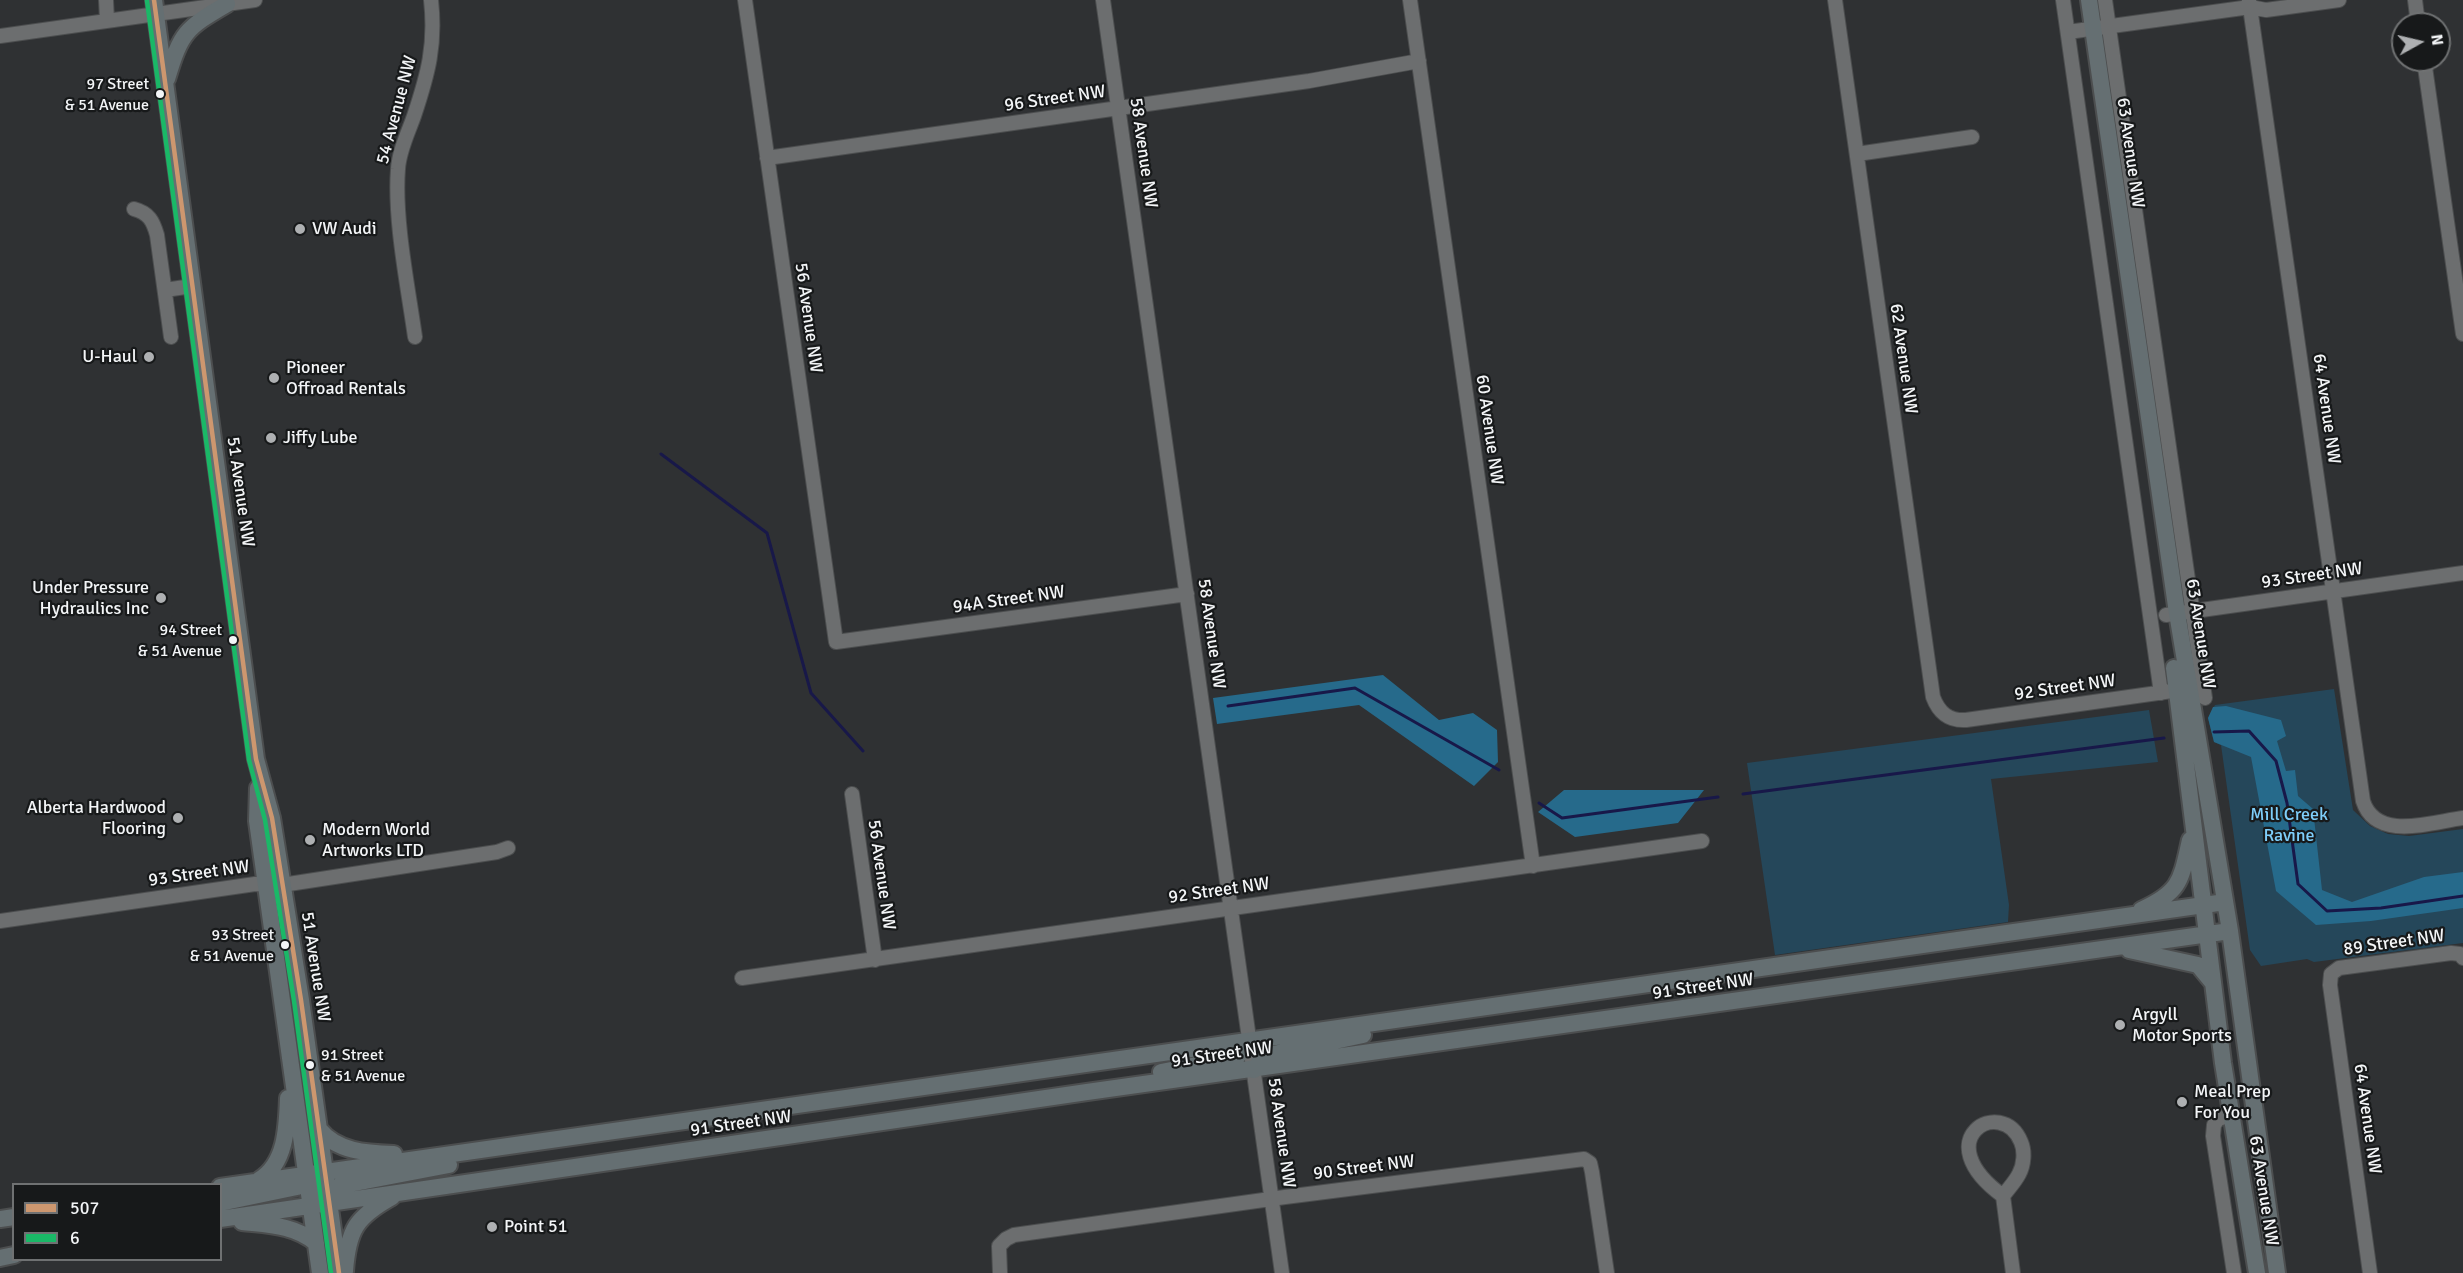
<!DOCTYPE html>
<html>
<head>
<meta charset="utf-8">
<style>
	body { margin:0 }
	#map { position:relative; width:2463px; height:1273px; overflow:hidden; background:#2f3133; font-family:Signika,sans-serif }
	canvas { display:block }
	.legend { position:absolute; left:12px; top:1183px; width:210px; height:78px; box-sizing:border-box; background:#17191a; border:2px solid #6f7172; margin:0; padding:8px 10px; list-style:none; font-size:18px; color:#f3f5f7 }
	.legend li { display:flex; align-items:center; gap:12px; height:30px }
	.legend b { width:30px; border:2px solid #6f7172 }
	.north { position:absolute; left:2391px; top:12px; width:60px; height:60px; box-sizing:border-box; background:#17191a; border:2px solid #6f7172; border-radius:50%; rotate:82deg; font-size:16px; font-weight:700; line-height:24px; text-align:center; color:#f3f5f7 }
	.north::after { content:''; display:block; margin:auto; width:21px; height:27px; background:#aeb0b2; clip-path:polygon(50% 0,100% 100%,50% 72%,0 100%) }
</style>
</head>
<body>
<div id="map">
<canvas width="2463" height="1273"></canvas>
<ul class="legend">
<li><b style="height:8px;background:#cd976f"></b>507</li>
<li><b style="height:8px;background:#1ab867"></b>6</li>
</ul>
<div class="north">N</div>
</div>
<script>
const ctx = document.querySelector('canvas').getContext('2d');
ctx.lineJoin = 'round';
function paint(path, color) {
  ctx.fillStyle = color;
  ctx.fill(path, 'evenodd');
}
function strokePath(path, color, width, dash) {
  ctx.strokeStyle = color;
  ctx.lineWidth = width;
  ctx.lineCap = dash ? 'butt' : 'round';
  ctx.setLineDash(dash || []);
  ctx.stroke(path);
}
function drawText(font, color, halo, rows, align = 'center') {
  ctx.font = font + ' Signika,sans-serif';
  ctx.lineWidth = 4.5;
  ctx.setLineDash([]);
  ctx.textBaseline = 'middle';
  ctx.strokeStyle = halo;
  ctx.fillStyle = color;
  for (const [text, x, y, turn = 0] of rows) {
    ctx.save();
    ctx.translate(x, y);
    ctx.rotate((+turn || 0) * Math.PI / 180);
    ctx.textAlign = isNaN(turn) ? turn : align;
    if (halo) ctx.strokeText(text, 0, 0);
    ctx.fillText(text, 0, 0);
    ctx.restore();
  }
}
paint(new Path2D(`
	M 2334,689 L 2353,810 L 2370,826 L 2388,834 L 2409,836 L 2463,829 L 2463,943 L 2314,962 L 2307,959 L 2261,966 L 2250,950 L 2221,745 L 2214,742 L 2208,718 L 2215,705 Z
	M 2149,710 L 2158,762 L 1991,779 L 2009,905 L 2008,922 L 1775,955 L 1747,763 Z`), '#25475a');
paint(new Path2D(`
	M 1383,675 L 1439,720 L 1473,713 L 1497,730 L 1498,762 L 1474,786 L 1359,705 L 1217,724 L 1213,698 Z
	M 2226,706 L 2281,720 L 2286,736 L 2277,741 L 2286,771 L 2295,770 L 2298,796 L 2313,809 L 2322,890 L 2352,902 L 2424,877 L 2463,872 L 2463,908 L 2371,921 L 2316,925 L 2276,891 L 2251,757 L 2214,742 L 2208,718 L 2213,707 Z
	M 1564,790 L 1704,790 L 1678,823 L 1575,837 L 1538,812 Z`), '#266a8b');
strokePath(new Path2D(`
	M 661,454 L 767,533 L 811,693 L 863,751
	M 1228,706 L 1355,688 L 1499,770
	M 2214,732 L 2249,731 L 2276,761 L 2287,803 L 2298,884 L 2327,911 L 2381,908 L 2463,896
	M 1743,794 L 2164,738
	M 1539,803 L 1562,818 L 1718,797`), '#181849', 3);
const minor = new Path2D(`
	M 106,0 L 107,20
	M 745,0 L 836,642 L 1187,594
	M 1103,0 L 1282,1273
	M 1410,0 L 1533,866
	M 1835,0 L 1933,697 C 1939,713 1949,721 1966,720 L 2186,689
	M 2063,0 L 2161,693
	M 2105,0 L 2205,698
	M 2249,0 L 2363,801 C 2376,842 2432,822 2463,818
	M 2415,0 L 2418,24
	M 2068,32 L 2250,7 L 2266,10 L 2339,0
	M 0,36 L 255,0
	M 2424,60 L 2463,334
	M 1857,154 L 1972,137
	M 767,158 L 1309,81 L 1419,61
	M 134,209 C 149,213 153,221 157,235 L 171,337
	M 165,290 L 192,286
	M 415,337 C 408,287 394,219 398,169 C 399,151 408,133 414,116 C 428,74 436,45 431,0
	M 2166,615 L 2463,573
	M 852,794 L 875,960
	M 0,921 L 255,884 L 282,885 L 497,852 L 508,848
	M 742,978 L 1702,841
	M 2231,1115 L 2218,1119 L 2214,1125 L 2213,1136 L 2234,1273
	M 2003,1196 C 1925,1139 2002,1095 2021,1142 C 2025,1151 2024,1165 2019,1174 C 2015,1182 2008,1189 2003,1196 L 2013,1273
	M 1000,1273 L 999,1246 L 1006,1239 L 1014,1235 L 1285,1197 L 1584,1159 L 1590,1163 L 1592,1172 L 1607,1273
	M 2370,1273 L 2330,985 L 2331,974 L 2339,968 L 2451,953 L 2460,954 L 2463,958`);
const major = new Path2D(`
	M 154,0 L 256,759 L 272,818 L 301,1000 L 339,1273
	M 2089,0 L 2177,613 L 2230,931 L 2277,1273
	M 167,79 C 181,32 186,28 227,4
	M 2174,668 L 2223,1063 L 2257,1273
	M 258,788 L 257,821 L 320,1273
	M 2141,910 C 2181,892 2181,880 2190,840
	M 2129,950 L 2198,965 L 2212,982
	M 1254,1070 L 1263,1058 L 1269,1055 L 1363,1035
	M 1161,1072 L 1237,1057 L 1250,1041
	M 319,1129 C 337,1152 367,1153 394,1154
	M 259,1180 C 286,1164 287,1127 288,1098
	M 220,1187 L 2225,902
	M 320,1195 L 339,1186 L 449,1165
	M 220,1203 L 297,1187 L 313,1181
	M 0,1219 L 14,1217
	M 220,1219 L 1087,1092 L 2230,931
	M 242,1222 C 269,1225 294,1225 316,1243
	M 0,1258 L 14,1255
	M 345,1271 C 348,1230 356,1217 392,1197`);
strokePath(minor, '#4c4e4f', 16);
strokePath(major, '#4c4e4f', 20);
strokePath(minor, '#6c6e6f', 14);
strokePath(major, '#656f72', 16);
strokePath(new Path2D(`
	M 154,0 L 256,759 L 272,818 L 301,1000 L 339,1273`), '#cd976f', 4.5);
strokePath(new Path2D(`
	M 147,1 L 249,760 L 265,820 L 294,1001 L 331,1273`), '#1ab867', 4.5);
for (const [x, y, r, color] of [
	[160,94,5,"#f3f5f7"],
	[300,229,6,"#aeb0b2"],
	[149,357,6,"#aeb0b2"],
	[274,378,6,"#aeb0b2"],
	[271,438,6,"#aeb0b2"],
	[161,598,6,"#aeb0b2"],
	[233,640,5,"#f3f5f7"],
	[178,818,6,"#aeb0b2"],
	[310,840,6,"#aeb0b2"],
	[285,945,5,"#f3f5f7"],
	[2120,1025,6,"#aeb0b2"],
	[310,1065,5,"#f3f5f7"],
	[2182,1102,6,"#aeb0b2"],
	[492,1227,6,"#aeb0b2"]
]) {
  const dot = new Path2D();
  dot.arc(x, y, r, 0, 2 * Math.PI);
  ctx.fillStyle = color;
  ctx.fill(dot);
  strokePath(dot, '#17191a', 2);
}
drawText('16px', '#f3f5f7', '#17191a', [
	["97 Street",149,85],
	["& 51 Avenue",149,106],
	["94 Street",222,631],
	["& 51 Avenue",222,652],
	["93 Street",274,936],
	["& 51 Avenue",274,957],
	["91 Street",321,1056,"left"],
	["& 51 Avenue",321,1077,"left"]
], 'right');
drawText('18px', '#f3f5f7', '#17191a', [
	["96 Street NW",1055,99,-8],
	["54 Avenue NW",397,110,-75],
	["58 Avenue NW",1143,153,82],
	["63 Avenue NW",2130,153,82],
	["56 Avenue NW",808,318,82],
	["62 Avenue NW",1903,359,82],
	["64 Avenue NW",2326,409,82],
	["60 Avenue NW",1489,430,82],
	["51 Avenue NW",240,492,82],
	["93 Street NW",2312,576,-8],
	["94A Street NW",1009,600,-8],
	["58 Avenue NW",1211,634,82],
	["63 Avenue NW",2200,634,81],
	["92 Street NW",2065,688,-8],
	["93 Street NW",199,874,-8],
	["56 Avenue NW",881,875,82],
	["92 Street NW",1219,891,-8],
	["89 Street NW",2394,943,-8],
	["51 Avenue NW",315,967,81],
	["91 Street NW",1703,987,-8],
	["91 Street NW",1222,1055,-8],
	["64 Avenue NW",2367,1119,82],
	["91 Street NW",741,1124,-8],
	["58 Avenue NW",1281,1133,82],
	["90 Street NW",1364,1168,-7],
	["63 Avenue NW",2263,1191,81]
]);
drawText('18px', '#f3f5f7', '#17191a', [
	["VW Audi",312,229],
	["U-Haul",137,357,"right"],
	["Pioneer",286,368],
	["Offroad Rentals",286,389],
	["Jiffy Lube",283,438],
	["Under Pressure",149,588,"right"],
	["Hydraulics Inc",149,609,"right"],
	["Alberta Hardwood",166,808,"right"],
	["Flooring",166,829,"right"],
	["Modern World",322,830],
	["Artworks LTD",322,851],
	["Argyll",2132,1015],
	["Motor Sports",2132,1036],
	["Meal Prep",2194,1092],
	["For You",2194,1113],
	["Point 51",504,1227]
], 'left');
drawText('18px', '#7ecefa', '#17191a', [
	["Mill Creek",2289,815],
	["Ravine",2289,836]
]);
</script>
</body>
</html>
